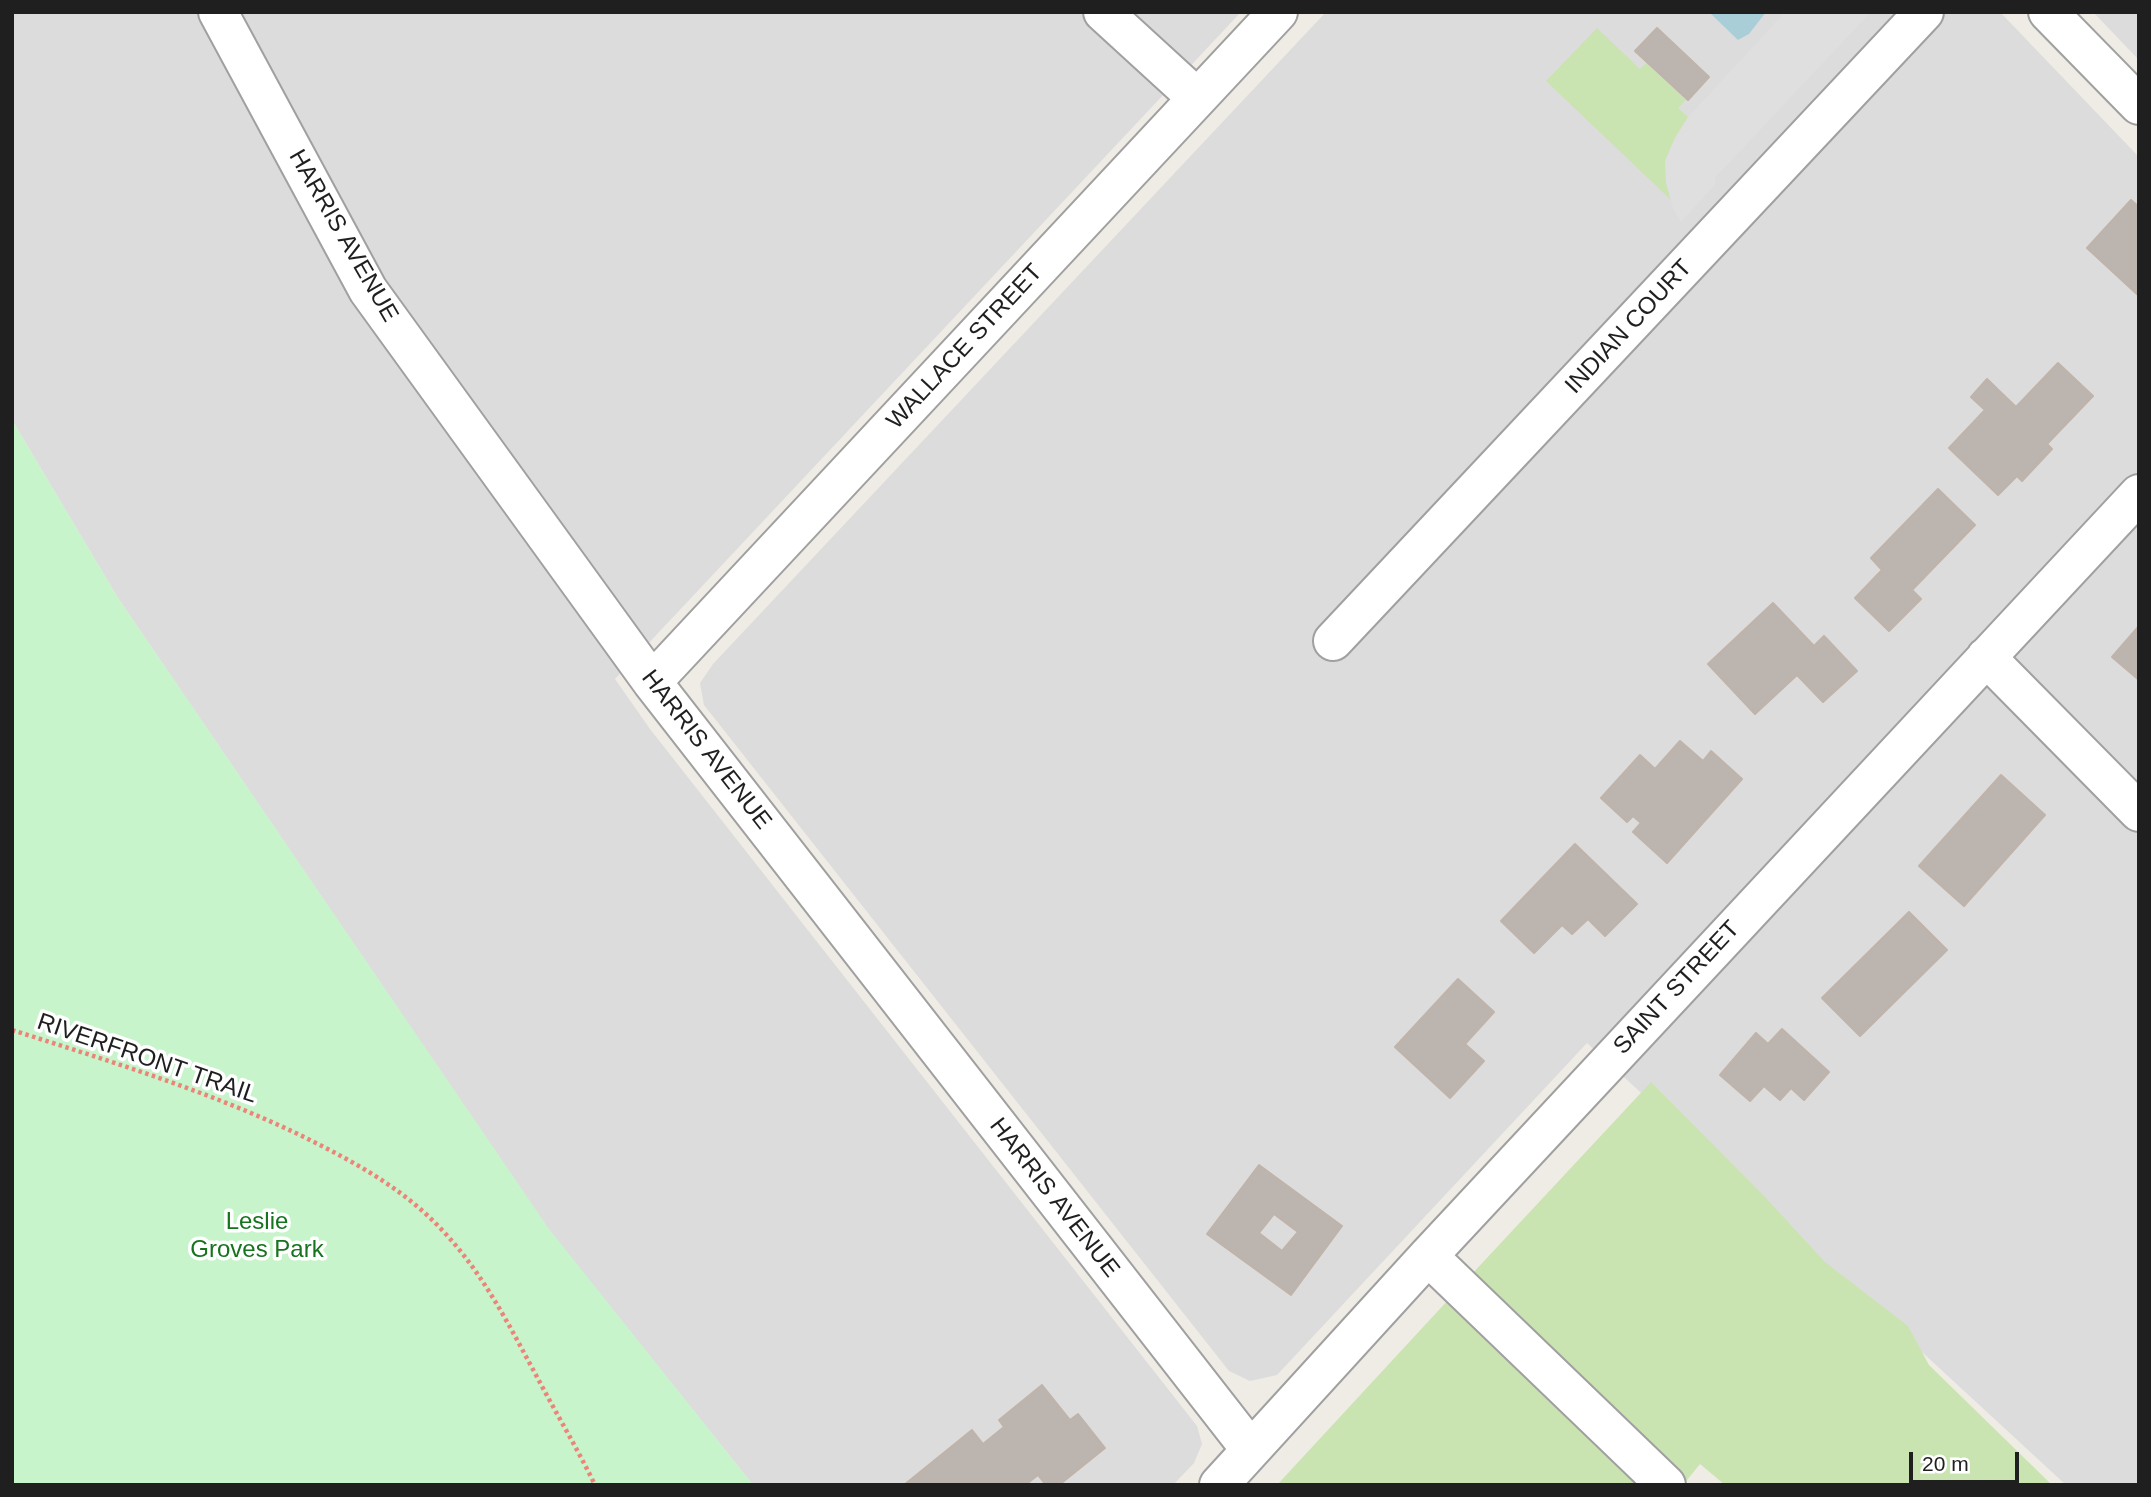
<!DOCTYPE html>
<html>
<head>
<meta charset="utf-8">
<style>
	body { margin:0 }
	#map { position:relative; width:2151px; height:1497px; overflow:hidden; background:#efece6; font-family:Arial,sans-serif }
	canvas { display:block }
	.frame { position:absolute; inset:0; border:14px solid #1f1f1f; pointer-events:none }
	.scale { position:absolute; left:1909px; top:1452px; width:110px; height:32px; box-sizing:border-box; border:4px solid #1f1f1f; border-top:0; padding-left:9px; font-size:21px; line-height:24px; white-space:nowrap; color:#1f1f1f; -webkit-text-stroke:5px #fff; paint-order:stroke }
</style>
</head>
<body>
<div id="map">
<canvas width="2151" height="1497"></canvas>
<div class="frame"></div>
<div class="scale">20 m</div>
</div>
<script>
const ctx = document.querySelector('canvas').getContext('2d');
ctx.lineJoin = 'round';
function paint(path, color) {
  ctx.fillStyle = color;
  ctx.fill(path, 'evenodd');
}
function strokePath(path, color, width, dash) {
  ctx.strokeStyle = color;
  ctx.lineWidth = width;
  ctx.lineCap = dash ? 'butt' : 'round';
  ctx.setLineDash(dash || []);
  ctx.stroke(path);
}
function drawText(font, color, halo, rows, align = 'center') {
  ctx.font = font + ' Arial,sans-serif';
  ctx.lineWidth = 7;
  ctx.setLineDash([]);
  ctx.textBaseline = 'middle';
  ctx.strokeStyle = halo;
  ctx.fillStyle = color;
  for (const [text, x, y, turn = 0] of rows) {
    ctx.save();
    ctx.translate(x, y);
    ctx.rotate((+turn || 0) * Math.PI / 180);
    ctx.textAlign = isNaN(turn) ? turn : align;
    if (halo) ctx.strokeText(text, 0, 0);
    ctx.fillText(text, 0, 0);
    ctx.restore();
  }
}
paint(new Path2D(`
	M 12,12 L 1241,12 L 615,679 L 650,729 L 1197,1426 L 1202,1444 L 1194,1463 L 1173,1485 L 753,1485 L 549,1230 L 118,598 L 12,420 Z
	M 1326,12 L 2000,12 L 2139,157 L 2139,1485 L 2066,1485 L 1587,1043 L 1277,1375 L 1250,1381 L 1229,1371 L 704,705 L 700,683 L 713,664 Z
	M 2093,12 L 2139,12 L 2139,60 Z`), '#dddcdc');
paint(new Path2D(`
	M 1597,28 L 1640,69 L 1646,63 L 1686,100 L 1678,108 L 1688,117 C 1668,149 1660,162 1671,200 L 1546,81 Z
	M 1651,1082 L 1765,1197 L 1825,1262 L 1908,1326 L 1929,1365 L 2052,1485 L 1725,1485 L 1700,1464 L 1683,1485 L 1471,1275 Z
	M 1449,1299 L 1652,1485 L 1277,1485 Z`), '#cae4b1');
paint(new Path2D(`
	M 12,420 L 118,598 L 549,1229 L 753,1485 L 12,1485 Z`), '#c7f4cb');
paint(new Path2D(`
	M 1785,12 L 1871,12 L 1715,178 L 1715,185 L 1681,222 L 1673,208 L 1666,183 L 1665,161 L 1675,138 L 1688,117 Z`), '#dfdfdf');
paint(new Path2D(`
	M 1709,12 L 1766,12 L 1749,34 L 1738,40 Z`), '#aaced8');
const building = new Path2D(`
	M 1657,28 L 1709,77 L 1688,100 L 1635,51 Z
	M 2131,200 L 2139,207 L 2139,296 L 2087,248 Z
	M 2058,363 L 2093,396 L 2047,444 L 2052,449 L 2022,481 L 2017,476 L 1998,495 L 1949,448 L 1985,410 L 1971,397 L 1987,379 L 2016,407 Z
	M 1938,489 L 1975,525 L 1912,590 L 1921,599 L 1889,631 L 1855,598 L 1882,570 L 1871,558 Z
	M 1773,603 L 1814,646 L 1824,636 L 1857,671 L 1823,702 L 1797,675 L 1755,714 L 1708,664 Z
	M 2139,626 L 2139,680 L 2112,657 Z
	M 1680,741 L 1703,761 L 1711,751 L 1742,779 L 1667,863 L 1633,832 L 1641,823 L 1633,816 L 1627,822 L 1601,798 L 1640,755 L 1655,769 Z
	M 2001,775 L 2045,815 L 1964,906 L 1919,866 Z
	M 1575,844 L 1637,904 L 1605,936 L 1588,919 L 1572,934 L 1562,925 L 1534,953 L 1501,921 Z
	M 1909,912 L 1947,950 L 1860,1036 L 1822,998 Z
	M 1458,979 L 1494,1012 L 1465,1044 L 1484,1061 L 1450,1098 L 1395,1047 Z
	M 1782,1029 L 1829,1072 L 1804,1100 L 1791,1088 L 1780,1100 L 1764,1086 L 1750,1101 L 1720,1075 L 1756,1033 L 1768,1044 Z
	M 1259,1165 L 1342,1226 L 1291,1295 L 1207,1234 ZM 1274,1214 L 1298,1232 L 1282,1251 L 1259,1233 Z
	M 1042,1385 L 1070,1420 L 1078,1414 L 1105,1448 L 1059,1485 L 1046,1485 L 1038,1475 L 1025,1485 L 904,1485 L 972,1430 L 983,1444 L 1004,1427 L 999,1420 Z`);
paint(building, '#bcb5af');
strokePath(building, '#bfb3aa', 2);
const minor = new Path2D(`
	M 218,12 L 368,290 L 652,682 L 1251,1450
	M 1103,12 L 1197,98
	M 2048,12 L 2139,105
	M 1333,641 L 1924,12
	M 1986,657 L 2139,812
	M 652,682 L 1278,12
	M 1428,1256 L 1666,1485
	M 1219,1485 L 1428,1256 L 2139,494`);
strokePath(minor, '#a0a0a0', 42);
strokePath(new Path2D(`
	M 12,1030 C 112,1062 212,1092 306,1138 C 356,1163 404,1189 442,1230 C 483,1273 509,1325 537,1377 C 556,1413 577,1448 595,1485`), '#ec8579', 4.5, [3.5, 3.5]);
strokePath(minor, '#fff', 38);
drawText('24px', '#1f1f1f', '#fff', [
	["HARRIS AVENUE",343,236,60],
	["INDIAN COURT",1629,327,-47],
	["WALLACE STREET",965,347,-47],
	["HARRIS AVENUE",706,750,52],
	["SAINT STREET",1677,988,-47],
	["RIVERFRONT TRAIL",147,1059,19],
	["HARRIS AVENUE",1054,1198,52]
]);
drawText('24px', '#16731e', '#fff', [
	["Leslie",257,1222],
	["Groves Park",257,1250]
]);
</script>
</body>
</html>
